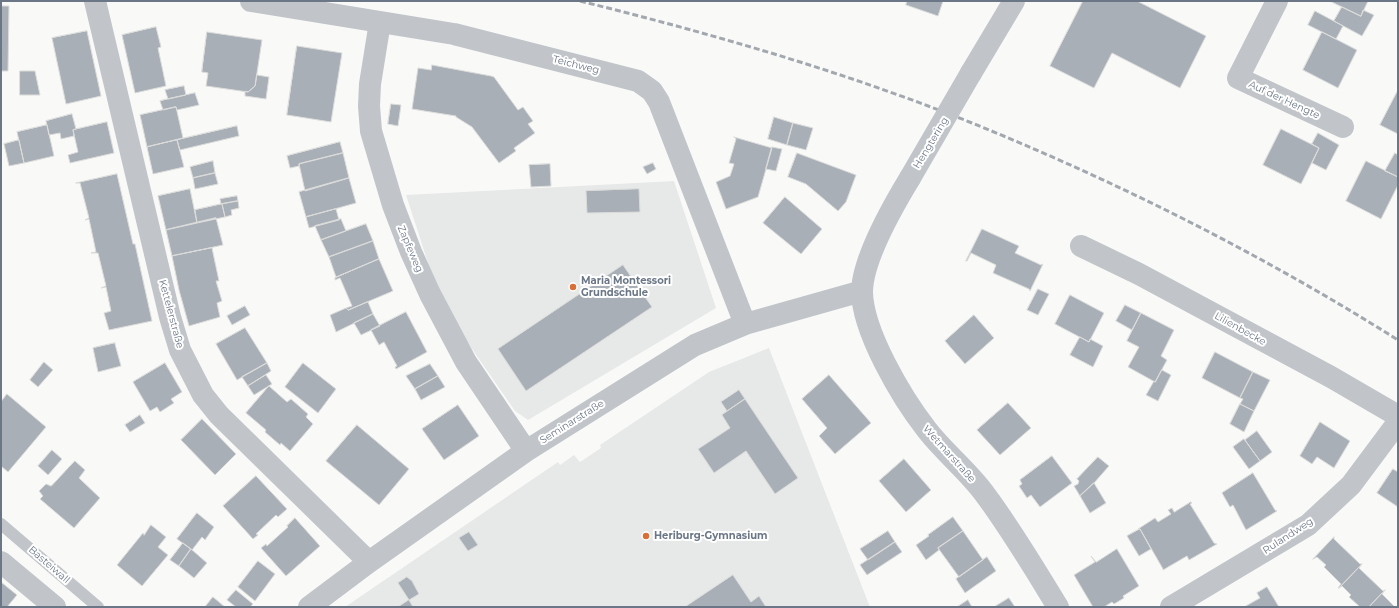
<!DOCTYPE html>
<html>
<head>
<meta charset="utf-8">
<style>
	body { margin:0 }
	#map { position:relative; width:1399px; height:608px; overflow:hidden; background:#f9faf8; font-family:Montserrat,sans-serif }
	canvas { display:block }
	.frame { position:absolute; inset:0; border:2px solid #6b7787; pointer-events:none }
</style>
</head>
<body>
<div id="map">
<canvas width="1399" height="608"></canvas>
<div class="frame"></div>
</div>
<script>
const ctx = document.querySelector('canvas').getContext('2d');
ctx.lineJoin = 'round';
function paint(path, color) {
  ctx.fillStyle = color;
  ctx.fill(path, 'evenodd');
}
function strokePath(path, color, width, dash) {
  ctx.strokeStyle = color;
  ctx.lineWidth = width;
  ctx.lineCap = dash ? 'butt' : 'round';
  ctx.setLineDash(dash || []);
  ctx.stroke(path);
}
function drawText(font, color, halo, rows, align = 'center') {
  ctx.font = font + ' Montserrat,sans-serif';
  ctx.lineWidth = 4;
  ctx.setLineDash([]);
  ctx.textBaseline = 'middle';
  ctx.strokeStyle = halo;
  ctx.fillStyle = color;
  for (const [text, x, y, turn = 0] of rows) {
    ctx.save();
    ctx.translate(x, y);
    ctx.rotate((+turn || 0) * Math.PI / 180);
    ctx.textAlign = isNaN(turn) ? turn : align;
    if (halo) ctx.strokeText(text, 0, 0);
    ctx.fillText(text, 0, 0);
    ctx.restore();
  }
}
paint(new Path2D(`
	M 674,181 L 716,308 L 528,420 L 515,411 L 450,317 L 429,266 L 406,195 Z
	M 769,348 L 870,607 L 345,607 L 558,462 L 560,465 L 574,455 L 580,462 L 601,448 L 600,445 L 709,372 Z`), '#e7e9e9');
const building = new Path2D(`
	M 907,1 L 943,1 L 938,16 L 906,5 Z
	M 1083,1 L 1137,1 L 1206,36 L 1180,88 L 1112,53 L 1094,88 L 1050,66 Z
	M 1330,1 L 1368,1 L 1361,16 Z
	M 1,6 L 9,6 L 8,71 L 1,71 Z
	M 1342,7 L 1361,16 L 1363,10 L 1374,15 L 1362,36 L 1334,21 Z
	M 1315,11 L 1343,26 L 1336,39 L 1308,25 Z
	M 156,27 L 161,47 L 158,48 L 166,86 L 135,93 L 122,35 Z
	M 87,31 L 101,96 L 66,104 L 52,38 Z
	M 207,32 L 262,40 L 255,86 L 248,92 L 206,86 L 208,73 L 202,72 Z
	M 1322,32 L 1357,50 L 1338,88 L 1303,70 Z
	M 297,46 L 342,53 L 331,122 L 287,115 Z
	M 432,65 L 491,76 L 494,77 L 518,110 L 523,107 L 533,121 L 528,124 L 535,133 L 514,148 L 516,151 L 499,163 L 472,127 L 456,117 L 456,116 L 412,109 L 418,68 L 431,70 Z
	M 20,71 L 35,71 L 40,95 L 20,95 Z
	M 257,75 L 269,77 L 266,99 L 245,96 L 245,91 L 248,92 L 255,86 Z
	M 184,86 L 186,95 L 168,99 L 165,90 Z
	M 1398,90 L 1398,134 L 1380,125 Z
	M 195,93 L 199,105 L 177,110 L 176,107 L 163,110 L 160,101 Z
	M 391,104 L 401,105 L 398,126 L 388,124 Z
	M 176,107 L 183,138 L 147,147 L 140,115 Z
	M 72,114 L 76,129 L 73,130 L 74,136 L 61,139 L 60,133 L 49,135 L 46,121 Z
	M 774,117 L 793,123 L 787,145 L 768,139 Z
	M 107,122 L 114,153 L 70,163 L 68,155 L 78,152 L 73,130 Z
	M 793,123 L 813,128 L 806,150 L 787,145 Z
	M 47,125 L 54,156 L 24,163 L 17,132 Z
	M 237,126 L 239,136 L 180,150 L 177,140 Z
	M 1281,129 L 1319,148 L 1301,184 L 1263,165 Z
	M 1318,133 L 1339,145 L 1326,170 L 1312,163 L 1319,148 L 1312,144 Z
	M 734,137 L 772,148 L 758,197 L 726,209 L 716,182 L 730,176 L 734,164 L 729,163 L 736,139 Z
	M 19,140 L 24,163 L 9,166 L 4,144 Z
	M 177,140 L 184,167 L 153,174 L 147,147 Z
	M 340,142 L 343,153 L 299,164 L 299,166 L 290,168 L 287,156 Z
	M 772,147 L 782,149 L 776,171 L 766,169 Z
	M 343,153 L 349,178 L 305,191 L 299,164 Z
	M 797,153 L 856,175 L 846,202 L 838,211 L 806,184 L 788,177 Z
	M 1395,153 L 1398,155 L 1398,177 L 1385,171 Z
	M 213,161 L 215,173 L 193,178 L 190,167 Z
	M 1366,161 L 1398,177 L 1398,185 L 1381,219 L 1346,201 Z
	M 653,163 L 656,169 L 647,174 L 643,167 Z
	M 550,164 L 551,186 L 531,187 L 529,165 Z
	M 215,173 L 218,184 L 195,189 L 193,178 Z
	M 117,174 L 133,244 L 135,244 L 152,321 L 109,330 L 104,313 L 111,311 L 106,287 L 101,288 L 106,286 L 98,253 L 91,253 L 96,252 L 89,219 L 85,220 L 89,218 L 80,183 L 76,183 Z
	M 349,178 L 356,203 L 306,217 L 299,192 Z
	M 190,189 L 197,223 L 166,230 L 158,196 Z
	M 639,189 L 640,212 L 587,213 L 586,191 Z
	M 237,196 L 238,201 L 221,204 L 220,199 Z
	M 785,197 L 822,229 L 801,254 L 763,223 Z
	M 238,201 L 239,208 L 231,210 L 232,215 L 225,217 L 222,204 Z
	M 222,204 L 225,217 L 197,223 L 195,210 Z
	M 336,209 L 339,220 L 309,228 L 306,217 Z
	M 216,218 L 223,245 L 172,256 L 166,230 Z
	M 341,219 L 346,231 L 321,240 L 315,226 Z
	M 366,224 L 373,241 L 329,257 L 321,240 Z
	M 982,229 L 1019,246 L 1015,253 L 1041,265 L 1043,264 L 1030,291 L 1029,289 L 993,273 L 996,265 L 971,253 L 967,261 L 966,261 Z
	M 373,241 L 379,259 L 336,277 L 329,257 Z
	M 212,248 L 219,281 L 216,281 L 222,301 L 217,303 L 220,317 L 189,326 L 179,290 L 172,256 Z
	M 379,259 L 393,291 L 348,310 L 346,308 L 352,306 L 340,278 L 335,280 L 335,278 Z
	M 623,265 L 652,307 L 526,391 L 498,349 Z
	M 1038,289 L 1049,294 L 1038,315 L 1027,310 Z
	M 1070,295 L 1104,313 L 1089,342 L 1055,324 Z
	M 368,302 L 373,314 L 336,332 L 330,315 L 346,308 L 348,310 Z
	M 1125,305 L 1141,313 L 1132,330 L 1116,321 Z
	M 245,306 L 250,315 L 232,325 L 227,316 Z
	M 406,312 L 427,352 L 396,369 L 395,367 L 397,366 L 384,342 L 379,345 L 371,330 Z
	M 1141,313 L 1174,330 L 1161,356 L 1167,360 L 1155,382 L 1128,367 L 1139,347 L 1127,341 Z
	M 373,314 L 380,326 L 361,335 L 354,323 Z
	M 974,315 L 994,338 L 965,364 L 945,341 Z
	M 245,328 L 267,363 L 237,380 L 216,344 Z
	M 1080,337 L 1089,342 L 1090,339 L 1103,346 L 1093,367 L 1070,355 Z
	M 115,343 L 115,344 L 121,366 L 98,372 L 93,348 Z
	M 1215,352 L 1253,372 L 1240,398 L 1202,378 Z
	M 44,362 L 53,370 L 38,387 L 30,380 Z
	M 165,363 L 182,392 L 171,399 L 174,403 L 160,412 L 157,407 L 150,411 L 133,382 Z
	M 267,363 L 271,371 L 248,386 L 242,377 Z
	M 303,363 L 336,389 L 318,413 L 285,387 Z
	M 430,364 L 438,376 L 415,389 L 406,376 Z
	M 1162,370 L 1171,375 L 1158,401 L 1146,395 L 1154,381 L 1155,382 Z
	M 1253,372 L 1270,380 L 1254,411 L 1240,404 L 1243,399 L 1240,398 Z
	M 266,375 L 272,384 L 254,395 L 248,386 Z
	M 829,375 L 871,423 L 835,454 L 819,436 L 827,428 L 802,399 Z
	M 438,376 L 445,387 L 421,400 L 415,389 Z
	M 269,386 L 287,402 L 291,399 L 308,414 L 306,417 L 313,424 L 290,451 L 281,443 L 280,445 L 265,432 L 266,430 L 246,413 Z
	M 739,390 L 745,399 L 727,411 L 721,402 Z
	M 7,394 L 46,427 L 8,472 L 1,466 L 1,402 Z
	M 745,399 L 798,478 L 775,494 L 746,451 L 714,473 L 698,449 L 730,428 L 722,415 Z
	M 1008,403 L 1031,428 L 1000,455 L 977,430 Z
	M 1240,404 L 1254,411 L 1244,432 L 1230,424 Z
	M 458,405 L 479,436 L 444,460 L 422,429 Z
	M 140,415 L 145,423 L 130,432 L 125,425 Z
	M 202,419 L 236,454 L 215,475 L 181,440 Z
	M 1320,422 L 1350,441 L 1334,468 L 1317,457 L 1312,464 L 1300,456 Z
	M 357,425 L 409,469 L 379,505 L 326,461 Z
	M 1257,431 L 1272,452 L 1260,461 L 1245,440 Z
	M 1244,439 L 1260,461 L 1249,469 L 1233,447 Z
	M 52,450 L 62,459 L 48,475 L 38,466 Z
	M 1052,456 L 1072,483 L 1040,507 L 1031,495 L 1027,498 L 1019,486 L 1022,484 L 1020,480 Z
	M 1098,457 L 1109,466 L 1094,483 L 1080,496 L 1074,486 L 1078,484 L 1079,481 L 1077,479 Z
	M 904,459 L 931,490 L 906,512 L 879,481 Z
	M 75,461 L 85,470 L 79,478 L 100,498 L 74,528 L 40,499 L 43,496 L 39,491 L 46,484 L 51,486 Z
	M 1393,469 L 1398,472 L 1398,507 L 1377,493 Z
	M 1253,473 L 1275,510 L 1277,511 L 1246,530 L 1233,505 L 1230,507 L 1222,493 Z
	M 256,476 L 287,509 L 278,517 L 276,515 L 256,534 L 258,535 L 253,539 L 223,506 Z
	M 1094,483 L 1106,503 L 1090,513 L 1080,496 Z
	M 1191,502 L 1192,503 L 1190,504 L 1214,543 L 1217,544 L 1189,560 L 1187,556 L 1163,570 L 1163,569 L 1140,529 L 1138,529 L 1155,518 L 1158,522 L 1171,514 L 1168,510 L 1172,508 L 1174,512 Z
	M 197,513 L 214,527 L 205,540 L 202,537 L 192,550 L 177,539 Z
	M 953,517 L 963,531 L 938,548 L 939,550 L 926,560 L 916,545 L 929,536 L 928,535 Z
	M 295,518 L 320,546 L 286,576 L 261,548 L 266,544 L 267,546 L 288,527 L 287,526 Z
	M 151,525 L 166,537 L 158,547 L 168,555 L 142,586 L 117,565 L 143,533 L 144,535 Z
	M 1140,529 L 1151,549 L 1139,556 L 1127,536 Z
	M 888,531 L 895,542 L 868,560 L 860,549 Z
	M 963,531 L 983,560 L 959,577 L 938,548 Z
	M 469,532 L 478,545 L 468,551 L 459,538 Z
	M 1334,537 L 1334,539 L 1360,564 L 1362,564 L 1339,588 L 1338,588 L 1341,584 L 1324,567 L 1326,565 L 1317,557 L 1313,559 Z
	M 895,542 L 902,552 L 867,575 L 860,565 Z
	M 183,543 L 191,549 L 179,566 L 170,560 Z
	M 191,549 L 207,563 L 194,578 L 179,566 Z
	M 1117,549 L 1139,586 L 1123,596 L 1124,598 L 1114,604 L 1112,602 L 1104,607 L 1093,607 L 1074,575 L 1095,562 L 1091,556 L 1096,562 Z
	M 987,557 L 996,571 L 965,593 L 956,579 Z
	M 258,561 L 275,574 L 255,601 L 238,587 Z
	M 1362,564 L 1359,568 L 1383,591 L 1385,590 L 1369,607 L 1360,607 L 1349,597 L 1351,595 L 1342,586 L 1339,588 Z
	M 733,575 L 751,602 L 759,596 L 766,607 L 685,607 Z
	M 407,577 L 412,581 L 419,594 L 409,600 L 398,583 Z
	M 1,582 L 17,595 L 7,607 L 1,607 Z
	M 1267,587 L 1279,607 L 1244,607 L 1260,598 L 1257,593 Z
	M 236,590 L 253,604 L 250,607 L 236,607 L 227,600 Z
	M 1385,590 L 1382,594 L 1395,607 L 1369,607 Z
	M 213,597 L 225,607 L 205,607 Z
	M 1009,598 L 1015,607 L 994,607 Z
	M 409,600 L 413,607 L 398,607 Z
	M 968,600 L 972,607 L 957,607 Z`);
paint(building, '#a9afb7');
strokePath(building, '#dbdcda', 1);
strokePath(new Path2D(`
	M 1,524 L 98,607`), '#c1c5c9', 12);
strokePath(new Path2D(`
	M 95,1 L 170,317 L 180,350 L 203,395 L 219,415 L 369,562
	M 251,1 L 454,34 L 638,81 L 652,91 L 659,102 L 745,324
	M 1277,1 L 1238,78 L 1343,127
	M 380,22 L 370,84 L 369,106 L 371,131 L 393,205 L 411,252 L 430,294 L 466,362 L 526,451
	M 971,73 L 1014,1
	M 910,178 C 893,206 863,258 862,291 C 862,331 902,398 927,430 C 944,452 967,470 984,493 C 1011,529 1034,568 1058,607
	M 1081,246 L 1139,274 L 1331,377 L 1398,416
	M 1,562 L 55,607
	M 309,607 L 369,562 L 526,451 L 695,345 L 745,324 L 862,291
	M 1171,607 L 1308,525 L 1351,485 L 1398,422`), '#c1c5c9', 22);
strokePath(new Path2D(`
	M 580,1 C 713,34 845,72 972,123 C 1120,183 1263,255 1398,340`), '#a3a8af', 3, [6, 3]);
strokePath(new Path2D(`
	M 910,178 L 971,73`), '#c1c5c9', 22);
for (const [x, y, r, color] of [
	[573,287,4,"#d96f38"],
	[646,536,4,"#d96f38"]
]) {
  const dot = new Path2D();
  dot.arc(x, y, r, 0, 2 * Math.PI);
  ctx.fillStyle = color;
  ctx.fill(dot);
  strokePath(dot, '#fff', 1.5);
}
drawText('10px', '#6b7787', '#fff', [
	["Teichweg",576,65,14],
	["Auf der Hengte",1284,100,25],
	["Hengtering",931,143,-59],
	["Zapfeweg",410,249,67],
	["Kettelerstraße",171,314,75],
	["Lilienbecke",1240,329,29],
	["Seminarstraße",572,422,-32],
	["Wetmarstraße",949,454,48],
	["Rulandweg",1288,536,-33],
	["Basteiwall",49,565,41]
]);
drawText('bold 10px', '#6b7787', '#fff', [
	["Maria Montessori",581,281],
	["Grundschule",581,293],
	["Heriburg-Gymnasium",654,536]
], 'left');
</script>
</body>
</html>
